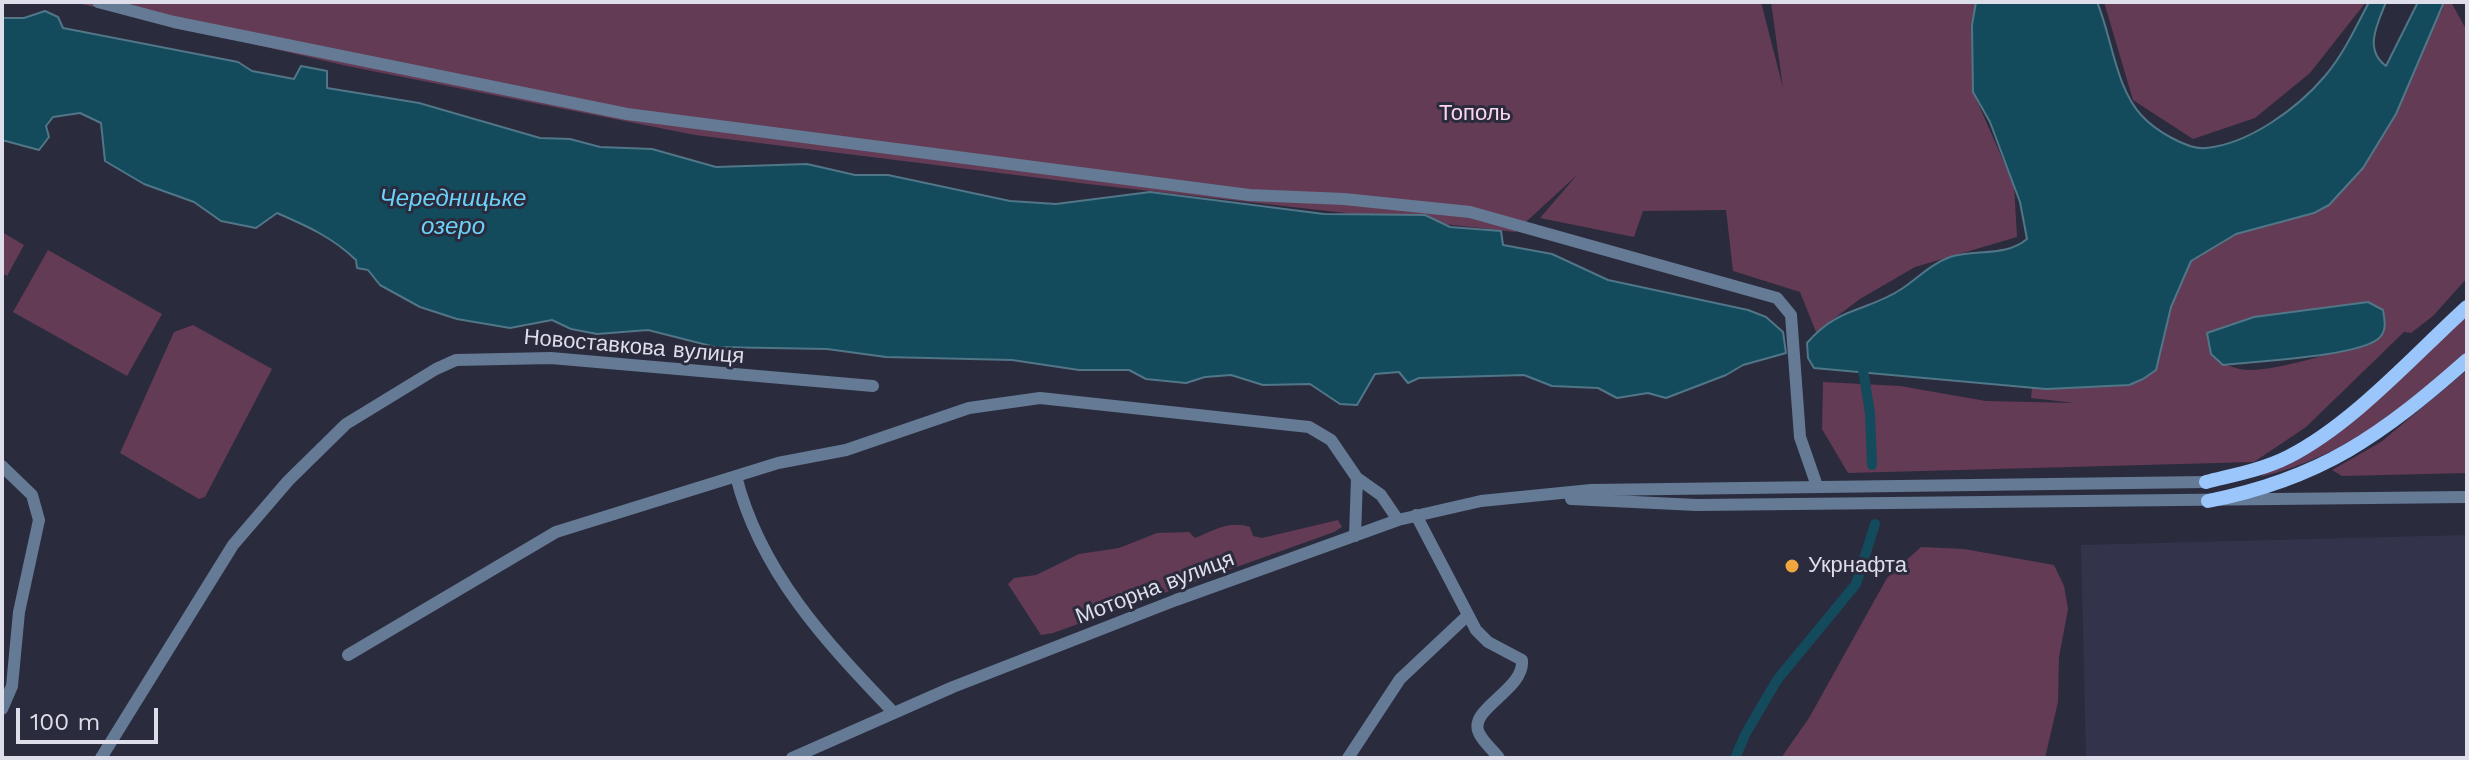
<!DOCTYPE html>
<html>
<head>
<meta charset="utf-8">
<style>
	body { margin:0 }
	#map { position:relative; width:2469px; height:760px; overflow:hidden; background:#2b2b3e; font-family:"Work Sans",sans-serif }
	canvas { display:block }
	.frame { position:absolute; inset:0; border:4px solid #dedeeb; pointer-events:none }
	.scale { position:absolute; left:16px; top:708px; width:142px; height:36px; box-sizing:border-box; border:4px solid #dedeeb; border-top:0; padding-left:10px; font-size:24px; line-height:28px; white-space:nowrap; color:#dedeeb; -webkit-text-stroke:6px #2b2b3e; paint-order:stroke }
</style>
</head>
<body>
<div id="map">
<canvas width="2469" height="760"></canvas>
<div class="frame"></div>
<div class="scale">100 m</div>
</div>
<script>
const ctx = document.querySelector('canvas').getContext('2d');
ctx.lineJoin = 'round';
function paint(path, color) {
  ctx.fillStyle = color;
  ctx.fill(path, 'evenodd');
}
function strokePath(path, color, width, dash) {
  ctx.strokeStyle = color;
  ctx.lineWidth = width;
  ctx.lineCap = dash ? 'butt' : 'round';
  ctx.setLineDash(dash || []);
  ctx.stroke(path);
}
function drawText(font, color, halo, rows, align = 'center') {
  ctx.font = font + ' "Work Sans",sans-serif';
  ctx.lineWidth = 6;
  ctx.setLineDash([]);
  ctx.textBaseline = 'middle';
  ctx.strokeStyle = halo;
  ctx.fillStyle = color;
  for (const [text, x, y, turn = 0] of rows) {
    ctx.save();
    ctx.translate(x, y);
    ctx.rotate((+turn || 0) * Math.PI / 180);
    ctx.textAlign = isNaN(turn) ? turn : align;
    if (halo) ctx.strokeText(text, 0, 0);
    ctx.fillText(text, 0, 0);
    ctx.restore();
  }
}
paint(new Path2D(`
	M 2467,535 L 2467,758 L 2086,758 L 2081,545 Z`), '#33334c');
paint(new Path2D(`
	M 73,2 L 1761,2 L 1783,88 L 1771,2 L 1981,2 L 1973,92 L 2014,185 L 2017,237 L 1915,267 L 1860,299 L 1816,332 L 1800,292 L 1733,271 L 1726,210 L 1643,211 L 1634,237 L 1540,218 L 1577,175 L 1515,232 L 1088,184 L 695,135 L 347,66 Z
	M 2104,2 L 2366,2 L 2310,73 L 2255,118 L 2193,139 L 2133,100 Z
	M 2444,2 L 2451,2 L 2467,31 L 2467,278 L 2433,316 L 2411,333 L 2404,332 L 2306,427 L 2254,462 L 1848,473 L 1822,429 L 1823,382 L 1900,386 L 1986,401 L 2075,403 L 2031,398 L 2032,388 L 2128,385 L 2156,370 L 2171,307 L 2190,261 L 2236,234 L 2442,11 ZM 2368,302 L 2378,339 C 2346,349 2282,370 2250,370 C 2235,370 2222,364 2211,354 L 2304,313 Z
	M 2,232 L 24,245 L 7,276 L 2,273 Z
	M 48,250 L 162,314 L 127,376 L 13,312 Z
	M 2467,316 L 2467,351 C 2401,409 2347,456 2260,477 Z
	M 193,325 L 272,369 L 205,497 L 199,499 L 120,453 L 174,332 Z
	M 2467,370 L 2467,473 L 2342,476 L 2332,470 L 2381,442 Z
	M 1338,520 L 1342,527 L 1334,532 L 1053,633 L 1041,635 L 1008,584 L 1014,578 L 1036,575 L 1079,554 L 1119,548 L 1157,533 L 1189,532 L 1195,538 C 1214,530 1230,520 1250,527 L 1253,536 L 1262,538 Z
	M 1921,547 L 1964,549 L 2054,565 L 2064,586 L 2068,609 L 2059,657 L 2058,702 L 2045,758 L 1781,758 L 1809,718 L 1887,578 Z`), '#643b54');
const water = new Path2D(`
	M 1976,2 L 2097,2 C 2112,37 2115,87 2142,116 C 2155,130 2187,150 2206,148 C 2249,144 2298,108 2325,76 C 2343,55 2356,27 2369,2 L 2386,2 C 2378,23 2363,49 2386,66 L 2418,2 L 2444,2 L 2396,114 L 2363,168 L 2329,205 L 2314,213 L 2236,234 L 2191,261 L 2171,307 L 2156,370 L 2143,379 L 2129,385 L 2046,389 L 1814,368 L 1808,358 L 1807,343 C 1838,306 1868,312 1903,288 C 1919,277 1931,264 1950,257 C 1976,249 2006,257 2027,239 L 2020,202 L 1990,122 L 1973,92 L 1972,25 Z
	M 45,11 L 58,17 L 63,28 L 238,62 L 252,71 L 294,79 L 301,66 L 327,71 L 327,88 L 419,103 L 540,138 L 570,139 L 600,147 L 652,149 L 716,167 L 807,164 L 855,175 L 888,175 L 1010,201 L 1056,204 L 1150,192 L 1324,214 L 1425,215 L 1450,227 L 1501,231 L 1503,245 L 1552,254 L 1608,280 L 1748,310 L 1766,317 L 1783,332 L 1786,353 L 1743,365 L 1726,375 L 1666,398 L 1648,393 L 1617,398 L 1598,388 L 1552,386 L 1524,375 L 1419,378 L 1408,383 L 1399,372 L 1375,374 L 1357,405 L 1340,404 L 1310,384 L 1263,385 L 1231,375 L 1205,377 L 1186,383 L 1146,379 L 1129,370 L 1079,370 L 1012,360 L 886,357 L 827,349 L 715,347 L 648,330 L 597,334 L 571,329 L 552,320 L 510,328 L 457,319 L 420,307 L 380,285 L 368,270 L 357,268 L 356,260 C 332,237 307,226 277,213 L 256,228 L 221,221 L 194,202 L 144,184 L 105,161 L 101,123 L 80,113 L 53,117 L 46,126 L 49,137 L 39,150 L 2,140 L 2,18 L 24,18 Z
	M 2368,302 L 2383,310 C 2385,321 2387,332 2378,339 C 2355,357 2255,361 2223,365 L 2211,354 L 2207,333 L 2254,317 Z`);
paint(water, '#134a5c');
strokePath(water, '#507687', 2);
strokePath(new Path2D(`
	M 1863,370 L 1870,413 L 1872,465
	M 1735,758 L 1746,733 L 1777,680 L 1856,584 L 1875,524`), '#134a5c', 10);
strokePath(new Path2D(`
	M 98,2 L 174,22 L 627,114 L 1249,195 L 1344,199 L 1470,212 L 1777,298 L 1791,315 L 1800,437 L 1817,486
	M 2,466 L 32,495 L 39,520 L 19,612 L 12,686 L 2,709
	M 736,476 C 760,572 826,642 893,712
	M 1571,499 L 1697,505 L 2467,497
	M 1416,515 L 1476,630 L 1488,642 L 1522,660 C 1525,690 1467,709 1479,733 C 1483,742 1493,750 1499,758
	M 1355,536 L 1357,478
	M 348,655 L 556,532 L 778,463 L 846,450 L 969,408 L 1040,398 L 1309,427 L 1331,440 L 1357,478 L 1381,495 L 1398,520
	M 101,758 L 233,545 L 288,481 L 346,424 L 436,369 L 456,360 L 551,358 L 873,386
	M 792,758 L 953,687 L 1176,600 L 1398,520 L 1481,501 L 1591,490 L 2206,482
	M 1348,758 L 1400,679 L 1467,616`), '#657a94', 12);
strokePath(new Path2D(`
	M 2206,482 C 2233,475 2262,470 2288,457 C 2353,424 2413,356 2467,307
	M 2208,501 C 2321,479 2382,435 2467,360`), '#9ac6fb', 14);
for (const [x, y, r, color] of [
	[1792,566,8,"#f0a63e"]
]) {
  const dot = new Path2D();
  dot.arc(x, y, r, 0, 2 * Math.PI);
  ctx.fillStyle = color;
  ctx.fill(dot);
  strokePath(dot, '#2b2b3e', 3);
}
drawText('22px', '#fcd4eb', '#2b2b3e', [
	["Тополь",1475,114]
]);
drawText('22px', '#dedeeb', '#2b2b3e', [
	["Новоставкова вулиця",634,347,5],
	["Моторна вулиця",1155,588,-21]
]);
drawText('22px', '#dedeeb', '#2b2b3e', [
	["Укрнафта",1808,566]
], 'left');
drawText('italic 24px', '#6bd1f6', '#2b2b3e', [
	["Чередницьке",453,199],
	["озеро",453,227]
]);
</script>
</body>
</html>
